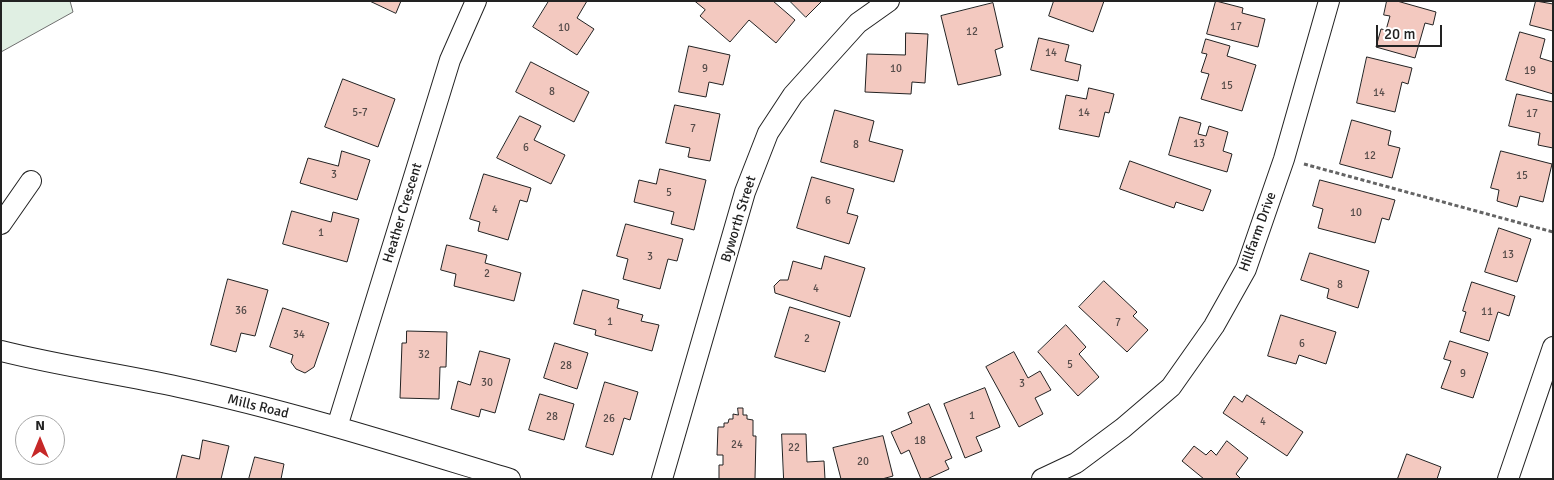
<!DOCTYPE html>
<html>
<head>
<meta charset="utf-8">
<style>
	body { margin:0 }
	#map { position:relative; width:1554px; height:480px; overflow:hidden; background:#fff; font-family:Signika,sans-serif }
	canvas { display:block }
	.frame { position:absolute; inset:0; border:2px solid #222; pointer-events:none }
	.north { position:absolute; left:15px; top:415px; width:50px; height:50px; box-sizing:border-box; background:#fff; border:1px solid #a7a7a7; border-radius:50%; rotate:0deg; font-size:14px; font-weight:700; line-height:20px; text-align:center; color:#222 }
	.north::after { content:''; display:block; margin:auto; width:18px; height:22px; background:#c62828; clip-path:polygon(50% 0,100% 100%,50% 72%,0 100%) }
	.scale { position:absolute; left:1376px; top:25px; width:66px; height:22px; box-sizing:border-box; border:2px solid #222; border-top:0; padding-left:6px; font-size:15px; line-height:18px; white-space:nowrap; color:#222; -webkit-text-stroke:4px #fff; paint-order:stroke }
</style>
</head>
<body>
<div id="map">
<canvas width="1554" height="480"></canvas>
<div class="frame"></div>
<div class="north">N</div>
<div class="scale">20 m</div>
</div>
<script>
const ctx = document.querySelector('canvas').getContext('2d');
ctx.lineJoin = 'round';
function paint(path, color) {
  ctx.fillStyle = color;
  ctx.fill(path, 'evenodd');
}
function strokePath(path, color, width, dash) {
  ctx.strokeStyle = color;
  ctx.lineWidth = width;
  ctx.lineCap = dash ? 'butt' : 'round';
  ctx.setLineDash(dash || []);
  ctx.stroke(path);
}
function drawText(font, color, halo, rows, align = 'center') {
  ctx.font = font + ' Signika,sans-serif';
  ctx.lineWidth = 4;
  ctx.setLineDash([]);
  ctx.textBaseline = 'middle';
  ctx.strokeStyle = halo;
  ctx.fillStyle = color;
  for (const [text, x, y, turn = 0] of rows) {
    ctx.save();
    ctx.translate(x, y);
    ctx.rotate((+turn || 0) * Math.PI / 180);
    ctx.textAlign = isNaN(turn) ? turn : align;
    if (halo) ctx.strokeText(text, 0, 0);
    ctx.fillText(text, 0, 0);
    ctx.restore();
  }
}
const green = new Path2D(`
	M 1,1 L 70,1 L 73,12 L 1,52 Z`);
paint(green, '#e0efe3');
strokePath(green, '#6f6f6f', 1);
const building = new Path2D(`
	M 370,1 L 401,1 L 396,13 Z
	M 549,1 L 587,1 L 577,18 L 594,29 L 577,55 L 533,27 Z
	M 695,1 L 773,1 L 795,20 L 776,43 L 749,20 L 730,42 L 700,16 L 705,10 Z
	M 790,1 L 822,1 L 806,17 Z
	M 1054,1 L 1104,1 L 1093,32 L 1049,16 Z
	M 1216,1 L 1243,8 L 1242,13 L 1265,19 L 1258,47 L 1207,34 Z
	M 1387,1 L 1397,1 L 1436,12 L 1433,25 L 1425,23 L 1415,58 L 1376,47 L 1381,29 L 1386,30 L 1390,16 L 1384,15 Z
	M 1536,1 L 1553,4 L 1553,31 L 1530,25 Z
	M 993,3 L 1003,47 L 995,50 L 1001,75 L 958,85 L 941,16 Z
	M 1520,32 L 1545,39 L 1540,58 L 1553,62 L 1553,94 L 1506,80 Z
	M 906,33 L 928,34 L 925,83 L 912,82 L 911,94 L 865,92 L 867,54 L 905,55 Z
	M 1039,38 L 1069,45 L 1065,61 L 1081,65 L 1078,81 L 1031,70 Z
	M 1206,39 L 1230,46 L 1227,56 L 1256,65 L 1242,111 L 1201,99 L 1209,74 L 1201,72 L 1207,54 L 1202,53 Z
	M 689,46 L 730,55 L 723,85 L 709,82 L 706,97 L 679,92 Z
	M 1367,57 L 1412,68 L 1408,84 L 1402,82 L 1395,112 L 1357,103 Z
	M 531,62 L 589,92 L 574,122 L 516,92 Z
	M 343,79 L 395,99 L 378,147 L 325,127 Z
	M 1089,88 L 1114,94 L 1109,113 L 1105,112 L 1099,137 L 1059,129 L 1066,95 L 1086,99 Z
	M 1517,94 L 1553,102 L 1553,148 L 1538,145 L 1540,133 L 1509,126 Z
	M 675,105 L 720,114 L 710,161 L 688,157 L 690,148 L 666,143 Z
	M 835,110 L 874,121 L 869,141 L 903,150 L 894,182 L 821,162 Z
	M 520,116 L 541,126 L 534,140 L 565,155 L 551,184 L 497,158 Z
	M 1180,117 L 1201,123 L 1198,134 L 1206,136 L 1209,126 L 1228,132 L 1223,151 L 1232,154 L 1227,172 L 1169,155 Z
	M 1352,120 L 1391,131 L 1388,145 L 1400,148 L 1392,178 L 1340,164 Z
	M 342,151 L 370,160 L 357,200 L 300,183 L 308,158 L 338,166 Z
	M 1501,151 L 1552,164 L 1543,202 L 1520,196 L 1517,207 L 1497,201 L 1499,190 L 1491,188 Z
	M 1130,161 L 1211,190 L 1203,211 L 1176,202 L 1174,208 L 1120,189 Z
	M 660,169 L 706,180 L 694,230 L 671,224 L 674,212 L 634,202 L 639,180 L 656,184 Z
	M 484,174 L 531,188 L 527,202 L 520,200 L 508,240 L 478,231 L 480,222 L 470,219 Z
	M 812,177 L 854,189 L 847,213 L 858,216 L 849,244 L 797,228 Z
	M 1320,180 L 1395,200 L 1389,220 L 1382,218 L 1375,243 L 1318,228 L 1323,209 L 1313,206 Z
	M 292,211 L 331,222 L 333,212 L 359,219 L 347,262 L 283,244 Z
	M 626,224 L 683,239 L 677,261 L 668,259 L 660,289 L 623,279 L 628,259 L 617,256 Z
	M 1499,228 L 1531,239 L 1517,282 L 1485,272 Z
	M 447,245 L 487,255 L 485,263 L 521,273 L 514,301 L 454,286 L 456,274 L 441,270 Z
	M 1310,253 L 1369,271 L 1358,308 L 1327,298 L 1329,289 L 1301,280 Z
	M 825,256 L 865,268 L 850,317 L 775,293 L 774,286 L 780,280 L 788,280 L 793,261 L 821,269 Z
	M 228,279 L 268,290 L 255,336 L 241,333 L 236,352 L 211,345 Z
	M 1104,281 L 1137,312 L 1133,316 L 1148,330 L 1127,352 L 1079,307 Z
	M 1472,282 L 1515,296 L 1509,316 L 1498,312 L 1489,341 L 1460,332 L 1466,312 L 1463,311 Z
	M 583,290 L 619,300 L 617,308 L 643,315 L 641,321 L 659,325 L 652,351 L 595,335 L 596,330 L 574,324 Z
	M 790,307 L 840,322 L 825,372 L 775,357 Z
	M 283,308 L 329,323 L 314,367 L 305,373 L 296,369 L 291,362 L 293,355 L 270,347 Z
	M 1281,315 L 1336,332 L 1326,364 L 1299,355 L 1296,364 L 1268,356 Z
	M 1066,325 L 1086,347 L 1079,354 L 1099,377 L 1078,396 L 1038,352 Z
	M 407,331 L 447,332 L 446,367 L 440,367 L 439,399 L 400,398 L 402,343 L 406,343 Z
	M 1450,341 L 1488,353 L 1473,398 L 1441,388 L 1451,361 L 1444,359 Z
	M 555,343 L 588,353 L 577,389 L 544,378 Z
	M 480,351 L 510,359 L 495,413 L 481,409 L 479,417 L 451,409 L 458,381 L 470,385 Z
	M 1014,352 L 1028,378 L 1040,371 L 1051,390 L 1035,398 L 1043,414 L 1019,427 L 986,367 Z
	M 605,382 L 638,392 L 630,420 L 624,418 L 613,455 L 586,447 Z
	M 985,388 L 1000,427 L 976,437 L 982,451 L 965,458 L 944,404 Z
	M 540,394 L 574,404 L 564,440 L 529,430 Z
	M 1247,395 L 1303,432 L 1287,456 L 1223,413 L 1234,396 L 1242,402 Z
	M 929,404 L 952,458 L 945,461 L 949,469 L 927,479 L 921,479 L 909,450 L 901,454 L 891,432 L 912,423 L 908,413 Z
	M 738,408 L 743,408 L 743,415 L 747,415 L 747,419 L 753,420 L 753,436 L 756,436 L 755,479 L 719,479 L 719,465 L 723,465 L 723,455 L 717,455 L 718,427 L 724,427 L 724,423 L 728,423 L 729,419 L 733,419 L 733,414 L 738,415 Z
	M 782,434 L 806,434 L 807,462 L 824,461 L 825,479 L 784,479 Z
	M 883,436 L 893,476 L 882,479 L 841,479 L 833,448 Z
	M 203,440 L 229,446 L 221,479 L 176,479 L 182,455 L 199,459 Z
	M 1227,441 L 1248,458 L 1236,474 L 1241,479 L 1204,479 L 1182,461 L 1194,446 L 1206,455 L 1211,450 L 1216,455 Z
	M 1407,454 L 1441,467 L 1437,479 L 1393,479 L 1397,479 Z
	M 255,457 L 284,464 L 281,479 L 249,479 Z`);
paint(building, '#f3c9c0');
strokePath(building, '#222', 1);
const street = new Path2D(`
	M 1,224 L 31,181
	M 1,351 C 60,366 120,374 179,387 C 291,411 401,446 510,479
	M 337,427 L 450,60 L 476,1
	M 662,479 L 745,192 L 768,133 L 793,95 L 858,23 L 889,1
	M 1042,479 L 1076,463 L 1123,428 L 1171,387 L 1214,326 L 1246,269 L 1284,159 L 1329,1
	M 1508,479 L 1553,347`);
strokePath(street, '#222', 22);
strokePath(new Path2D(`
	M 1304,164 L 1553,232`), '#646464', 3, [4, 2.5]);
strokePath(street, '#fff', 20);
drawText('11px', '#564c4a', null, [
	["17",1236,27],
	["10",564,28],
	["12",972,32],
	["14",1051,53],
	["9",705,69],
	["10",896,69],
	["19",1530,71],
	["15",1227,86],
	["8",552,92],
	["14",1379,93],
	["5-7",360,113],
	["14",1084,113],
	["17",1532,114],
	["7",693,129],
	["13",1199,144],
	["8",856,145],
	["6",526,148],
	["12",1370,156],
	["3",334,175],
	["15",1522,176],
	["5",669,193],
	["6",828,201],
	["4",495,210],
	["10",1356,213],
	["1",321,233],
	["13",1508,255],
	["3",650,257],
	["2",487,274],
	["8",1340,285],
	["4",816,289],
	["36",241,311],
	["11",1487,312],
	["1",610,322],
	["7",1118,323],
	["34",299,335],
	["2",807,339],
	["6",1302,344],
	["32",424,355],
	["5",1070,365],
	["28",566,366],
	["9",1463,374],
	["30",487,383],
	["3",1022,384],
	["1",972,416],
	["28",552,417],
	["26",609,419],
	["4",1263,422],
	["18",920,441],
	["24",737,445],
	["22",794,448],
	["20",863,462]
]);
drawText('14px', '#222', '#fff', [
	["Heather Crescent",403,213,-73],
	["Byworth Street",739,219,-73],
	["Hillfarm Drive",1258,232,-70],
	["Mills Road",258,407,14]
]);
</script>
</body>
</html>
